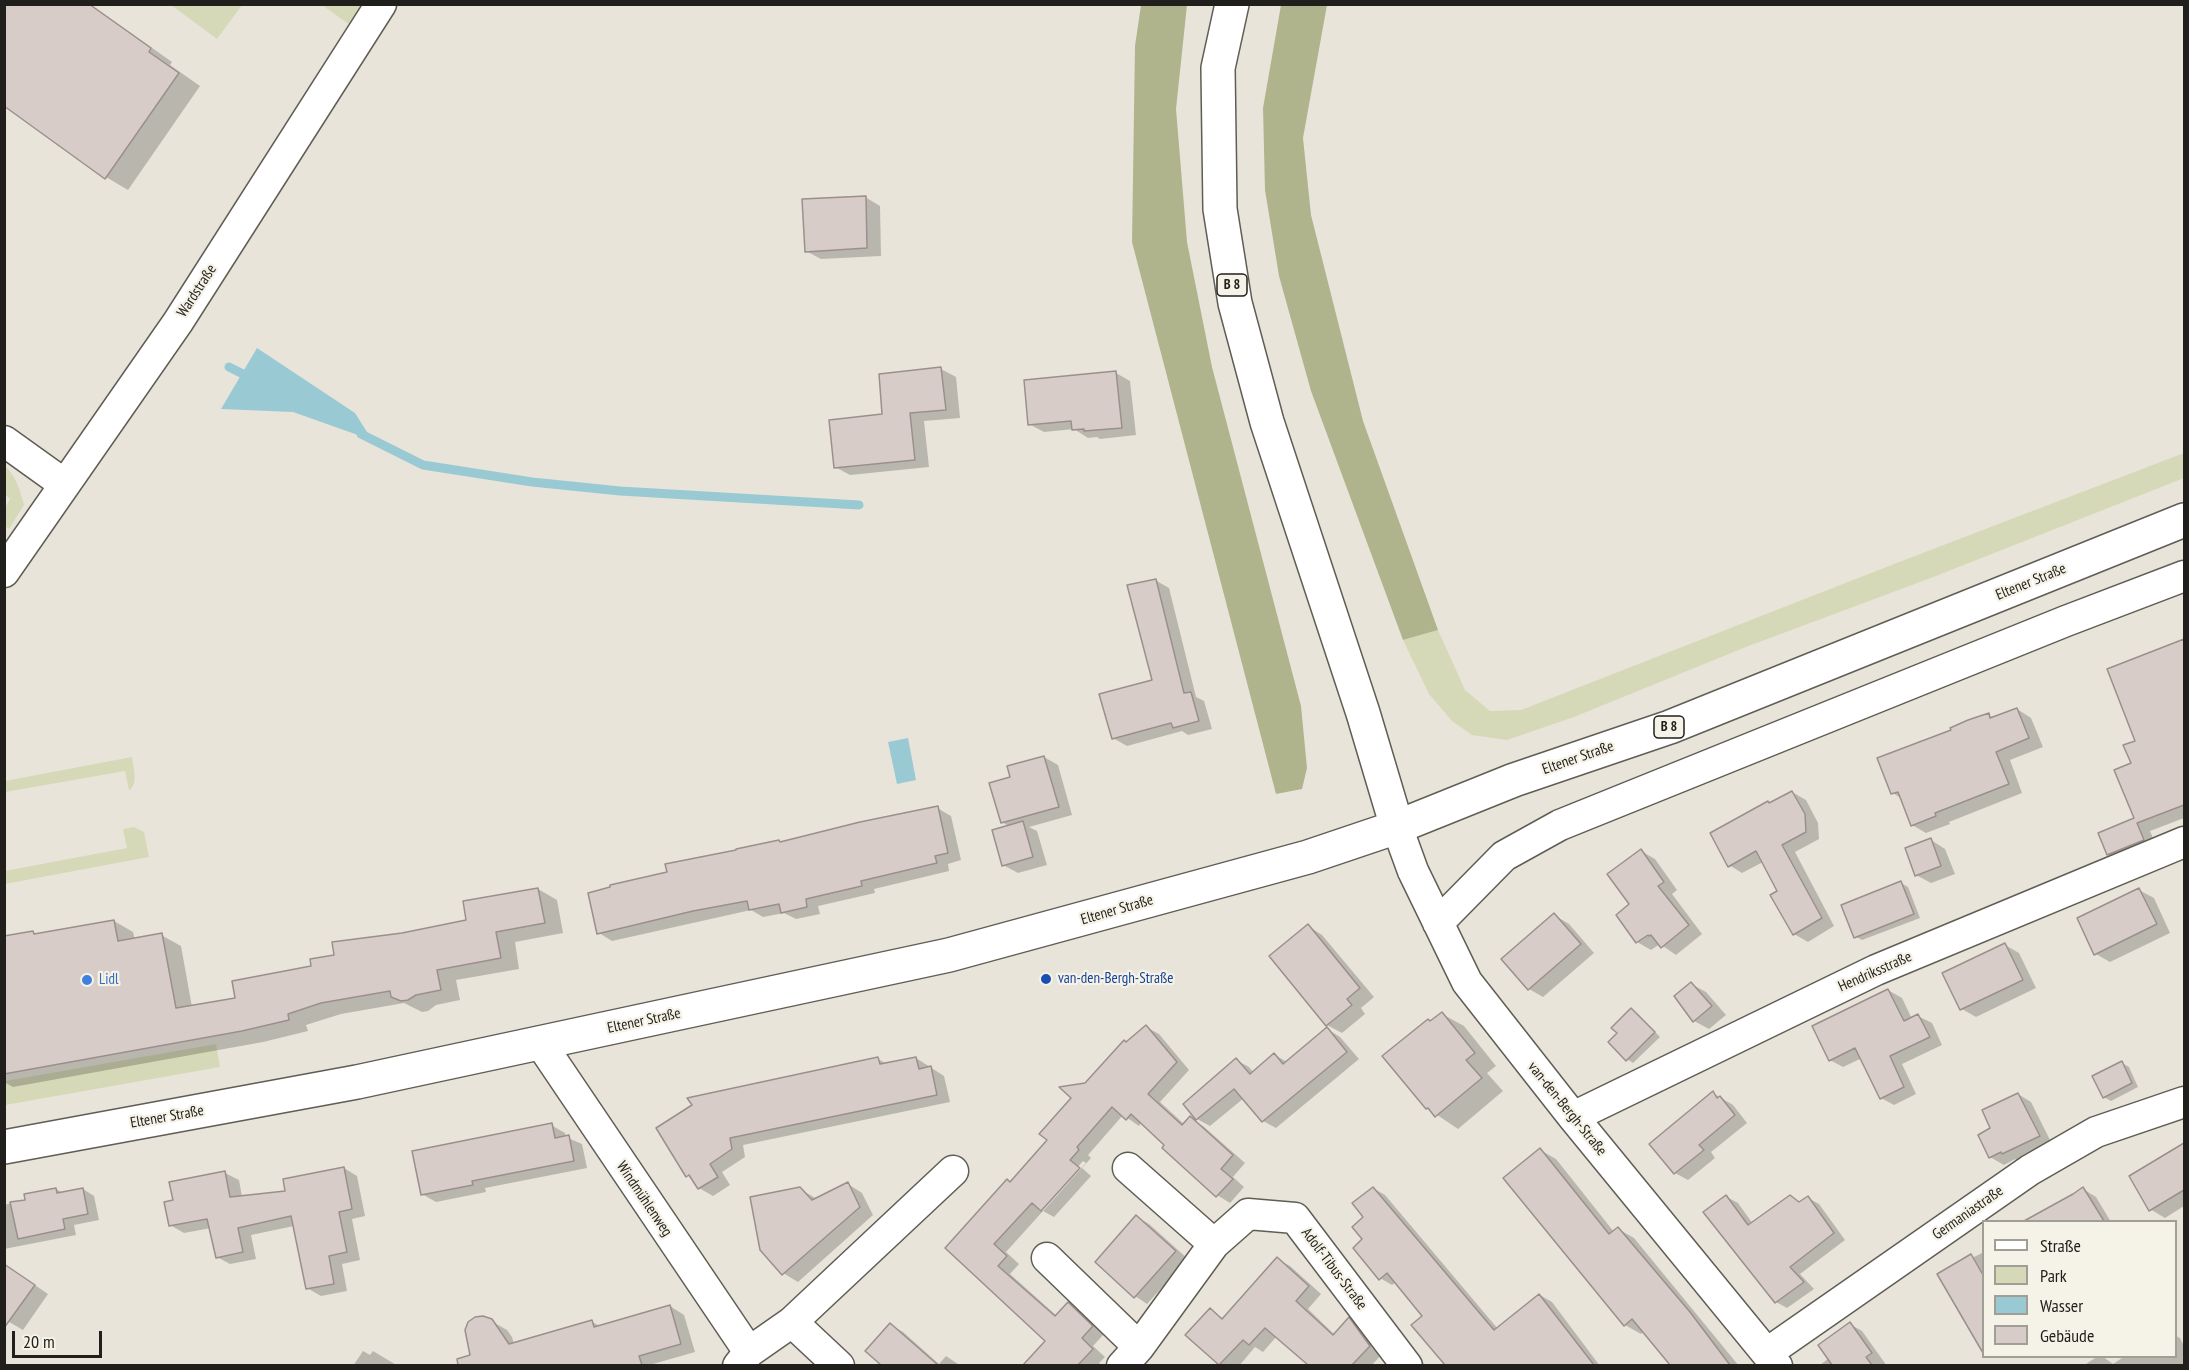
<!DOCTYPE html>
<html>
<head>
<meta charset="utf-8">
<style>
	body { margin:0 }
	#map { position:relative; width:2189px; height:1370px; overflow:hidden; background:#e8e4da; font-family:"PT Sans Narrow",sans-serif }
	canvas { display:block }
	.frame { position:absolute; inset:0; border:6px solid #201f1b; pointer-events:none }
	.legend { position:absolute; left:1982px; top:1220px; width:195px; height:138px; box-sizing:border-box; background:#f5f2e7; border:2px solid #a09e95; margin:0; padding:8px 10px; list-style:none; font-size:18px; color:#201f1b }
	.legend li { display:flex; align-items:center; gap:12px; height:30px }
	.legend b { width:30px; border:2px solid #a09e95 }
	.scale { position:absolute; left:12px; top:1331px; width:90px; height:27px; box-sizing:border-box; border:3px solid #201f1b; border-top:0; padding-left:8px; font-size:18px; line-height:21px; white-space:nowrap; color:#201f1b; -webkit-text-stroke:4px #f5f2e7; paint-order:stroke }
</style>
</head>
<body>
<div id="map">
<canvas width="2189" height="1370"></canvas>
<div class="frame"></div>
<ul class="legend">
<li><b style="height:8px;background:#fff"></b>Straße</li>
<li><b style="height:16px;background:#d6d9b7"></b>Park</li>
<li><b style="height:16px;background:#99cad4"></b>Wasser</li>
<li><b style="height:16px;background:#d8ccc9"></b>Gebäude</li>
</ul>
<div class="scale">20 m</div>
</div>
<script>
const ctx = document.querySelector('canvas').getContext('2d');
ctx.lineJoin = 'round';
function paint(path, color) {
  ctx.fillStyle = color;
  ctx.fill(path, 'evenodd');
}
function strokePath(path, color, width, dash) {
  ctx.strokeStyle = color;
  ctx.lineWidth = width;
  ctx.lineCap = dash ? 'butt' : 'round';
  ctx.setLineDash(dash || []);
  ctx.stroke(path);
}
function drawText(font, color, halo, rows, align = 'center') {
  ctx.font = font + ' "PT Sans Narrow",sans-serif';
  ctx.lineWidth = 4.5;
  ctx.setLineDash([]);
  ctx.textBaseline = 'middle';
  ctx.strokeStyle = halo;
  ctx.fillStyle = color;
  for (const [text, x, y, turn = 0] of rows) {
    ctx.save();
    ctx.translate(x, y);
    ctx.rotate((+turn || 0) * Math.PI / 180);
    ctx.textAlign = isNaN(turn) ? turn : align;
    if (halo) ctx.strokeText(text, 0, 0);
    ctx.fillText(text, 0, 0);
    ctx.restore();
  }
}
paint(new Path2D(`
	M 171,5 L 242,5 L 217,39 Z
	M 322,5 L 364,5 L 350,25 Z
	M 2184,453 L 2184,478 L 1936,576 L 1746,647 L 1574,717 L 1507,740 L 1472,735 L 1452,721 L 1429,694 L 1403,640 L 1438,630 L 1465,690 L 1490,711 L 1521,710 L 1894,564 Z
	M 5,466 C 16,476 20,490 24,505 L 9,529 L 5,526 L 5,508 L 10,499 L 5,494 Z
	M 132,757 C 133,768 138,780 131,789 L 129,790 L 125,771 L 5,792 L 5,781 Z
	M 134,827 L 144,832 L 149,857 L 5,884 L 5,871 L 127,848 L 123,829 Z
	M 216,1044 L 220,1067 L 5,1105 L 5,1081 Z`), '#d6d9b7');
paint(new Path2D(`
	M 1141,5 L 1187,5 L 1176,109 L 1187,242 L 1212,367 L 1301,706 L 1307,768 L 1302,789 L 1276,794 L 1132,242 L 1135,46 Z
	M 1281,5 L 1327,5 L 1303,138 L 1311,215 L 1363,421 L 1438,630 L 1403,640 L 1311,391 L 1279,276 L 1265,190 L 1263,108 Z`), '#b0b48d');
paint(new Path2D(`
	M 257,348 L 355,413 L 372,440 L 293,412 L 221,409 Z
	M 908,738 L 916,780 L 897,784 L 888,742 Z`), '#99cad4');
paint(new Path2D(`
	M 4,4 L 90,4 L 172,62 L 170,65 L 200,86 L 128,190 L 106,177 Z
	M 865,197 L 880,206 L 881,256 L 821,259 L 806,251 Z
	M 941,369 L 956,377 L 960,418 L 924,421 L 929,467 L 850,475 L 835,467 L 884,416 Z
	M 1116,373 L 1130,381 L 1136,435 L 1100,439 L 1097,437 L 1088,438 L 1074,429 L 1044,432 L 1029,424 Z
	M 1155,580 L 1169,588 L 1196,697 L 1204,701 L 1212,729 L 1188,735 L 1182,731 L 1127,746 L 1113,738 L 1154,681 Z
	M 2184,640 L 2184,818 L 2150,831 L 2157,848 L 2121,862 L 2108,854 L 2136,819 L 2133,764 L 2137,742 L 2109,670 Z
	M 2017,709 L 2031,718 L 2043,747 L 2010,760 L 2022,793 L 1949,822 L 1950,824 L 1926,833 L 1912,825 L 1902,799 L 1893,793 L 1953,731 L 1988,715 L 1995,718 Z
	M 1044,757 L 1058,765 L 1072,815 L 1029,827 L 1037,831 L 1047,865 L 1018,873 L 1003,865 L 1010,827 L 1002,822 L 1012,778 Z
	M 1792,792 L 1806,800 L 1818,823 L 1819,839 L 1795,852 L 1834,926 L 1808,942 L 1794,934 L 1779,892 L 1763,862 L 1742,873 L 1729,865 L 1770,804 Z
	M 937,808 L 951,816 L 961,860 L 948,864 L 949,871 L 874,889 L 875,893 L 818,906 L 820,914 L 796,919 L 784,913 L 763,917 L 751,910 L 612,941 L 599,933 L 669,873 L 779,841 L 782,843 Z
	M 1931,840 L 1945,849 L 1955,874 L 1931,883 L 1916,875 Z
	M 1641,851 L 1655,859 L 1677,890 L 1672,894 L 1702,934 L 1676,955 L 1660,944 L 1651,950 L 1637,942 Z
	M 1901,883 L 1908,887 L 1920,918 L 1862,940 L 1855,936 Z
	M 538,889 L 557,900 L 563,933 L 515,942 L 519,969 L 456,980 L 460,1000 L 436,1005 L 428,1011 L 422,1012 L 404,1003 L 341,1014 L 306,1025 L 308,1031 L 263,1042 L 13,1087 L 4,1082 L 4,938 L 33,933 L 37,935 L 114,921 L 133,932 L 135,940 L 161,935 L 181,946 L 192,1007 L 237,999 L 335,956 L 402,935 L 468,921 Z
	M 2139,890 L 2154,898 L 2170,933 L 2110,962 L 2096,954 Z
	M 1554,915 L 1569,924 L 1594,953 L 1543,997 L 1529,989 Z
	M 1308,926 L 1322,935 L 1374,997 L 1361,1008 L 1365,1014 L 1342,1033 L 1327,1025 Z
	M 2005,945 L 2019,953 L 2036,988 L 1976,1017 L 1962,1009 Z
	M 1691,984 L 1706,992 L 1726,1015 L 1709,1029 L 1694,1021 L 1676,996 Z
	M 1888,990 L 1902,998 L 1912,1019 L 1918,1016 L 1932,1023 L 1942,1045 L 1902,1064 L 1916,1094 L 1894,1105 L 1881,1098 L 1862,1058 L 1843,1067 L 1830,1060 Z
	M 1631,1010 L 1638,1014 L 1660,1037 L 1633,1063 L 1627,1059 L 1619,1033 Z
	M 1442,1014 L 1464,1026 L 1496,1066 L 1487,1073 L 1503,1091 L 1458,1129 L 1427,1108 L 1431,1022 Z
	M 1146,1027 L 1159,1034 L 1189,1070 L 1160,1102 L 1185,1125 L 1190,1118 L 1203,1126 L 1245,1163 L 1233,1177 L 1244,1187 L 1230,1203 L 1217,1195 L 1142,1122 L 1139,1126 L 1123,1115 L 1088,1155 L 1091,1158 L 1082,1168 L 1091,1176 L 1054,1217 L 1043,1211 L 1006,1252 L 1019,1264 L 1010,1274 L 1057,1316 L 1068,1304 L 1080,1311 L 1104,1334 L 1093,1346 L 1105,1357 L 1099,1363 L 1103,1366 L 1025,1366 L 1047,1341 L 947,1248 L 1011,1183 L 1049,1140 L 1086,1085 L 1127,1043 ZM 1083,1161 L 1086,1163 L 1043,1211 L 1039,1211 Z
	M 1327,1029 L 1340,1037 L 1359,1059 L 1276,1128 L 1263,1121 L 1244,1098 L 1210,1126 L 1197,1119 L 1236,1060 L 1249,1067 L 1254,1073 L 1275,1055 L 1287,1062 Z
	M 916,1058 L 944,1076 L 950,1102 L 743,1145 L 745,1157 L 722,1172 L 730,1185 L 713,1196 L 699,1188 L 693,1179 L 687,1175 L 658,1129 L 878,1059 L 887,1064 Z
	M 2122,1063 L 2129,1067 L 2138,1087 L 2111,1101 L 2104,1097 Z
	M 1713,1093 L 1733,1105 L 1747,1123 L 1711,1152 L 1715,1158 L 1688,1180 L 1675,1173 Z
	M 2018,1094 L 2031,1102 L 2052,1144 L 2017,1161 L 2015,1159 L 2004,1165 L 1990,1157 L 1992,1129 Z
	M 551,1125 L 565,1133 L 566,1137 L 582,1144 L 587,1168 L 485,1188 L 486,1192 L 436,1202 L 422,1194 Z
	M 2184,1144 L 2184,1206 L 2165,1218 L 2150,1209 L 2131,1176 Z
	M 1540,1150 L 1556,1159 L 1614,1232 L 1618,1229 L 1634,1238 L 1739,1366 L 1671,1366 L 1644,1331 L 1641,1334 L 1625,1325 L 1505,1178 Z
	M 344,1168 L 357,1176 L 365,1216 L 352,1219 L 360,1260 L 342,1264 L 347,1291 L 321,1296 L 307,1288 L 294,1226 L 251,1235 L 256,1259 L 230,1264 L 217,1257 L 211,1228 L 184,1233 L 170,1225 L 175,1201 L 225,1173 L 239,1180 L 242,1197 L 287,1192 Z
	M 848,1184 L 862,1193 L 873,1215 L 798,1282 L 783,1273 L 800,1189 L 817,1199 Z
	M 1373,1188 L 1385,1195 L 1498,1329 L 1540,1295 L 1552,1302 L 1600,1366 L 1564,1366 L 1558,1358 L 1548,1366 L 1449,1366 L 1444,1363 L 1424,1317 L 1396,1282 L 1392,1285 L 1380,1278 L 1364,1239 L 1365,1218 Z
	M 56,1189 L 63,1193 L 83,1189 L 94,1196 L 99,1220 L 74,1225 L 76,1235 L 4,1249 L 4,1208 L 7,1204 L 27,1202 Z
	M 2083,1189 L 2096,1197 L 2111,1222 L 2028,1222 Z
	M 1727,1197 L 1738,1203 L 1753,1224 L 1790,1197 L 1801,1203 L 1808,1198 L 1819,1204 L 1845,1240 L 1800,1274 L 1814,1289 L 1787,1308 L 1776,1302 Z
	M 1137,1217 L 1149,1224 L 1188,1259 L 1147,1304 L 1135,1296 Z
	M 1984,1252 L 1984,1348 L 1971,1255 L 1974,1257 Z
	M 1277,1259 L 1290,1266 L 1321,1294 L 1308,1309 L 1335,1335 L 1349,1319 L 1362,1327 L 1382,1354 L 1371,1366 L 1311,1366 L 1277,1336 L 1263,1352 L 1255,1347 L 1239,1366 L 1222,1366 L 1187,1335 L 1210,1310 L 1224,1319 Z
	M 4,1264 L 48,1294 L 23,1330 L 4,1319 Z
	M 670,1306 L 684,1315 L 695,1352 L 653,1364 L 653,1366 L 475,1366 L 466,1330 L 491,1321 L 507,1330 L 512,1337 L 514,1344 L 592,1322 L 600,1326 Z
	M 1850,1324 L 1862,1331 L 1887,1366 L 1819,1366 L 1829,1358 Z
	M 891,1325 L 903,1332 L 939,1364 L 946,1356 L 961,1366 L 880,1366 Z
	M 2176,1336 L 2180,1338 L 2184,1346 L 2184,1366 L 2083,1366 L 2098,1356 L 2102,1356 L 2113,1364 L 2125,1356 L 2176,1356 Z
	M 363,1351 L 370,1355 L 373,1351 L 398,1366 L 353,1366 Z`), '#0003');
strokePath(new Path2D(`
	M 229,367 L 253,379
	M 361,434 L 423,465 L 532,482 L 620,491 L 859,505`), '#99cad4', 9);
const building = new Path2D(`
	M 4,4 L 89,4 L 151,48 L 149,52 L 179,73 L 105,179 L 4,106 Z
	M 866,196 L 867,248 L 805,252 L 802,199 Z
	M 941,367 L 946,410 L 910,413 L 915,460 L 834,468 L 829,420 L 882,414 L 879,374 Z
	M 1116,371 L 1122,428 L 1084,431 L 1084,429 L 1072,430 L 1071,421 L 1028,425 L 1024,380 Z
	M 1156,579 L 1184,693 L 1191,692 L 1199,721 L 1173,728 L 1171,723 L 1112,739 L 1099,694 L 1152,680 L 1127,585 Z
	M 2184,639 L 2184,805 L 2137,823 L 2144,840 L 2107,855 L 2098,833 L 2134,818 L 2114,770 L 2131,763 L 2123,745 L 2135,741 L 2107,669 Z
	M 2017,708 L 2029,738 L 1996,752 L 2009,784 L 1935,813 L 1936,816 L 1911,826 L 1898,792 L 1891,794 L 1877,758 L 1951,730 L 1950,728 L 1968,720 L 1989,713 L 1990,718 Z
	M 1044,756 L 1059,807 L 1001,823 L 989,783 L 1010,777 L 1007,766 Z
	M 1792,791 L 1805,814 L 1806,832 L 1782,845 L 1822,918 L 1793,935 L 1770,895 L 1777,891 L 1756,851 L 1728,867 L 1710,833 L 1768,801 L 1769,803 Z
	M 938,806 L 948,853 L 935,856 L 937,863 L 861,881 L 862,886 L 806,899 L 807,907 L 781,913 L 779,904 L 749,910 L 747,901 L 693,911 L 597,934 L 588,893 L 610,887 L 610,885 L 667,872 L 665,864 L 736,850 L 736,849 L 779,840 L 780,842 L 860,822 Z
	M 1023,821 L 1033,857 L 1002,866 L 992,830 Z
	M 1931,838 L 1941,866 L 1915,876 L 1905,848 Z
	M 1641,849 L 1664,882 L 1658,886 L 1689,925 L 1661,948 L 1651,935 L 1649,936 L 1648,935 L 1636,943 L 1616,915 L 1629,904 L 1607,874 Z
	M 1901,881 L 1914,914 L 1854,938 L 1841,905 Z
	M 538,888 L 545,923 L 496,932 L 501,958 L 437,970 L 441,990 L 416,995 L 408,1000 L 401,1001 L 391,997 L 390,991 L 321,1003 L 288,1014 L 289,1020 L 242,1031 L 4,1074 L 4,936 L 33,931 L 34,934 L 114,920 L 118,941 L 162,933 L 176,1008 L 235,998 L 232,981 L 311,966 L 310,959 L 334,955 L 332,942 L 402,933 L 466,920 L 463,901 Z
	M 2139,888 L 2157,924 L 2094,955 L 2077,918 Z
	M 1554,913 L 1581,944 L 1528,990 L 1501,959 Z
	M 1308,924 L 1360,988 L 1347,999 L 1352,1005 L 1326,1026 L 1269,956 Z
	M 2005,943 L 2023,980 L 1960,1010 L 1942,973 Z
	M 1691,982 L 1712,1006 L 1693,1022 L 1674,996 Z
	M 1888,989 L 1904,1021 L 1918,1014 L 1930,1037 L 1890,1056 L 1904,1087 L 1880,1099 L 1855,1048 L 1829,1061 L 1812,1026 Z
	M 1631,1008 L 1655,1032 L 1626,1061 L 1608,1042 L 1617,1033 L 1611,1028 Z
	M 1442,1012 L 1475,1053 L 1466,1060 L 1482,1078 L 1435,1117 L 1428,1108 L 1426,1109 L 1382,1056 L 1428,1019 L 1430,1021 Z
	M 1146,1025 L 1177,1062 L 1148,1094 L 1182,1125 L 1190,1116 L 1233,1155 L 1221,1169 L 1233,1179 L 1216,1197 L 1162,1148 L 1164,1145 L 1131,1114 L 1126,1120 L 1112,1107 L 1077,1147 L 1079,1150 L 1070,1160 L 1080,1168 L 1041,1211 L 1032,1203 L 994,1244 L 1007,1256 L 998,1266 L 1055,1316 L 1068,1302 L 1093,1326 L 1082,1338 L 1093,1349 L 1078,1365 L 1023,1365 L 1045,1341 L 945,1248 L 1007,1179 L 1010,1182 L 1047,1140 L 1039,1134 L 1071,1098 L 1059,1087 L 1085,1083 L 1124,1040 L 1126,1042 Z
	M 1327,1027 L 1347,1052 L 1262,1122 L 1234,1089 L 1196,1120 L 1183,1104 L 1236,1058 L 1250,1074 L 1274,1053 L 1283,1064 Z
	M 878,1057 L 880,1064 L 916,1057 L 919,1069 L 931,1066 L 937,1095 L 730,1138 L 732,1149 L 710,1164 L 718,1177 L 698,1189 L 689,1175 L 686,1177 L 656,1128 L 692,1105 L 687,1098 Z
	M 2122,1061 L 2132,1083 L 2103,1098 L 2092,1076 Z
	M 1713,1091 L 1717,1098 L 1720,1096 L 1735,1115 L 1699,1145 L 1704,1150 L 1674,1174 L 1649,1144 Z
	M 2018,1093 L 2040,1136 L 2002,1154 L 2001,1152 L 1989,1158 L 1978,1135 L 1990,1128 L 1982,1110 Z
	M 552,1123 L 555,1138 L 569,1135 L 574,1161 L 472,1181 L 473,1185 L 421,1195 L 412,1151 Z
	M 2184,1143 L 2184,1190 L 2149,1211 L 2129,1176 Z
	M 1540,1148 L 1609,1234 L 1618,1227 L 1690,1312 L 1730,1365 L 1670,1365 L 1632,1319 L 1624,1326 L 1503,1178 Z
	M 344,1167 L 352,1209 L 339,1212 L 347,1252 L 329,1256 L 334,1284 L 306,1289 L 291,1216 L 238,1228 L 243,1252 L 216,1258 L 207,1219 L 169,1226 L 164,1202 L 173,1200 L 169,1182 L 225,1171 L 230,1197 L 285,1191 L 283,1179 Z
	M 848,1182 L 860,1207 L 782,1275 L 760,1250 L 750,1197 L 800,1187 L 812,1200 Z
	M 1373,1187 L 1494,1330 L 1539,1294 L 1594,1365 L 1445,1365 L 1411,1325 L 1422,1316 L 1387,1273 L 1379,1280 L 1353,1248 L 1362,1239 L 1352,1227 L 1363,1217 L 1352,1203 Z
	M 2083,1187 L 2104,1221 L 2024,1221 L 2073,1194 Z
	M 56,1188 L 57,1193 L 83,1188 L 88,1214 L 63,1219 L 65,1229 L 18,1239 L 10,1202 L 25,1200 L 24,1194 Z
	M 1726,1195 L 1748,1225 L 1790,1195 L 1799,1202 L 1808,1196 L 1834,1233 L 1790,1267 L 1804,1282 L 1775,1303 L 1703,1212 Z
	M 1136,1215 L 1176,1251 L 1134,1298 L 1095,1262 Z
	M 1971,1254 L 1983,1275 L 1983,1353 L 1937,1274 Z
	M 1277,1257 L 1309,1286 L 1296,1301 L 1333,1335 L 1349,1317 L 1370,1346 L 1352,1365 L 1308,1365 L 1265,1328 L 1249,1345 L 1243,1340 L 1219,1365 L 1185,1335 L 1210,1308 L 1222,1319 Z
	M 4,1264 L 35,1285 L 4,1328 Z
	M 670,1305 L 681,1344 L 639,1356 L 642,1365 L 458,1365 L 457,1359 L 470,1355 L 465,1330 L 468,1322 L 475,1317 L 483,1316 L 492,1319 L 509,1344 L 592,1320 L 594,1327 Z
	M 1850,1322 L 1872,1353 L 1866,1357 L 1872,1365 L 1832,1365 L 1818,1345 Z
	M 890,1323 L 938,1365 L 881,1365 L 865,1351 Z`);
paint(building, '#d8ccc9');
strokePath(building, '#9b8f8d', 1.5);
const minor = new Path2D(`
	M 4,441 L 64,484
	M 4,572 L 178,322 L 381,4
	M 1397,827 L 1413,871 L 1467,982 L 1573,1117 L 1777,1366
	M 1438,923 L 1504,856 L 1560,825 L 2066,621 L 2184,576
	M 541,1044 L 749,1352 L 738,1366
	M 1573,1117 L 1876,970 L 2184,842
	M 1128,1168 L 1214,1244
	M 1047,1258 L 1139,1347
	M 792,1322 L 839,1366
	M 749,1352 L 792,1322 L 953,1171
	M 1767,1353 L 2030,1170 L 2096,1132 L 2184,1102
	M 1122,1366 L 1139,1347 L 1214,1244 L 1248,1214 L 1295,1218 L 1407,1366`);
const major = new Path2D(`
	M 1232,4 L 1218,68 L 1220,209 L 1235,303 L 1267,422 L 1363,713 L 1397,827
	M 4,1147 L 357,1082 L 949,955 L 1308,857 L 1397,827 L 1514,780 L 1670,727 L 2184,520`);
strokePath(minor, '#5f5d54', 33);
strokePath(major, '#5f5d54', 36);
strokePath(minor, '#fff', 30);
strokePath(major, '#fff', 33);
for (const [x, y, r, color] of [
	[1046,979,6,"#1a4fb4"],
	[87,980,6,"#3f7fe0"]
]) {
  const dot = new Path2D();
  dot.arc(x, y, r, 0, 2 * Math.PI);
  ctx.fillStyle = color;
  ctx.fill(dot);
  strokePath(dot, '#f5f2e7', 2);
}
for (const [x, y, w] of [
	[1232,285,30],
	[1669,727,30]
]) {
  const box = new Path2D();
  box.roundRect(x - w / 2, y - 11, w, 22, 4.5);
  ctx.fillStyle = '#f5f2e7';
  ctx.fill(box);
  strokePath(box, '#201f1b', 1.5);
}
drawText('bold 14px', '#201f1b', null, [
	["B 8",1232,285],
	["B 8",1669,727]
]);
drawText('15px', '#201f1b', '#f5f2e7', [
	["Wardstraße",197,291,-57],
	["Eltener Straße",2031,582,-22],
	["Eltener Straße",1578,758,-19],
	["Eltener Straße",1117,910,-16],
	["Hendriksstraße",1875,972,-24],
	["Eltener Straße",644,1021,-12],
	["van-den-Bergh-Straße",1567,1109,51],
	["Eltener Straße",167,1117,-10],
	["Windmühlenweg",644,1199,56],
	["Germaniastraße",1968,1213,-35],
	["Adolf-Tibus-Straße",1334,1269,53]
]);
drawText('15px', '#164399', '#f5f2e7', [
	["van-den-Bergh-Straße",1058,979]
], 'left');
drawText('15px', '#366cbe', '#f5f2e7', [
	["Lidl",99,980]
], 'left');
</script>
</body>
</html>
